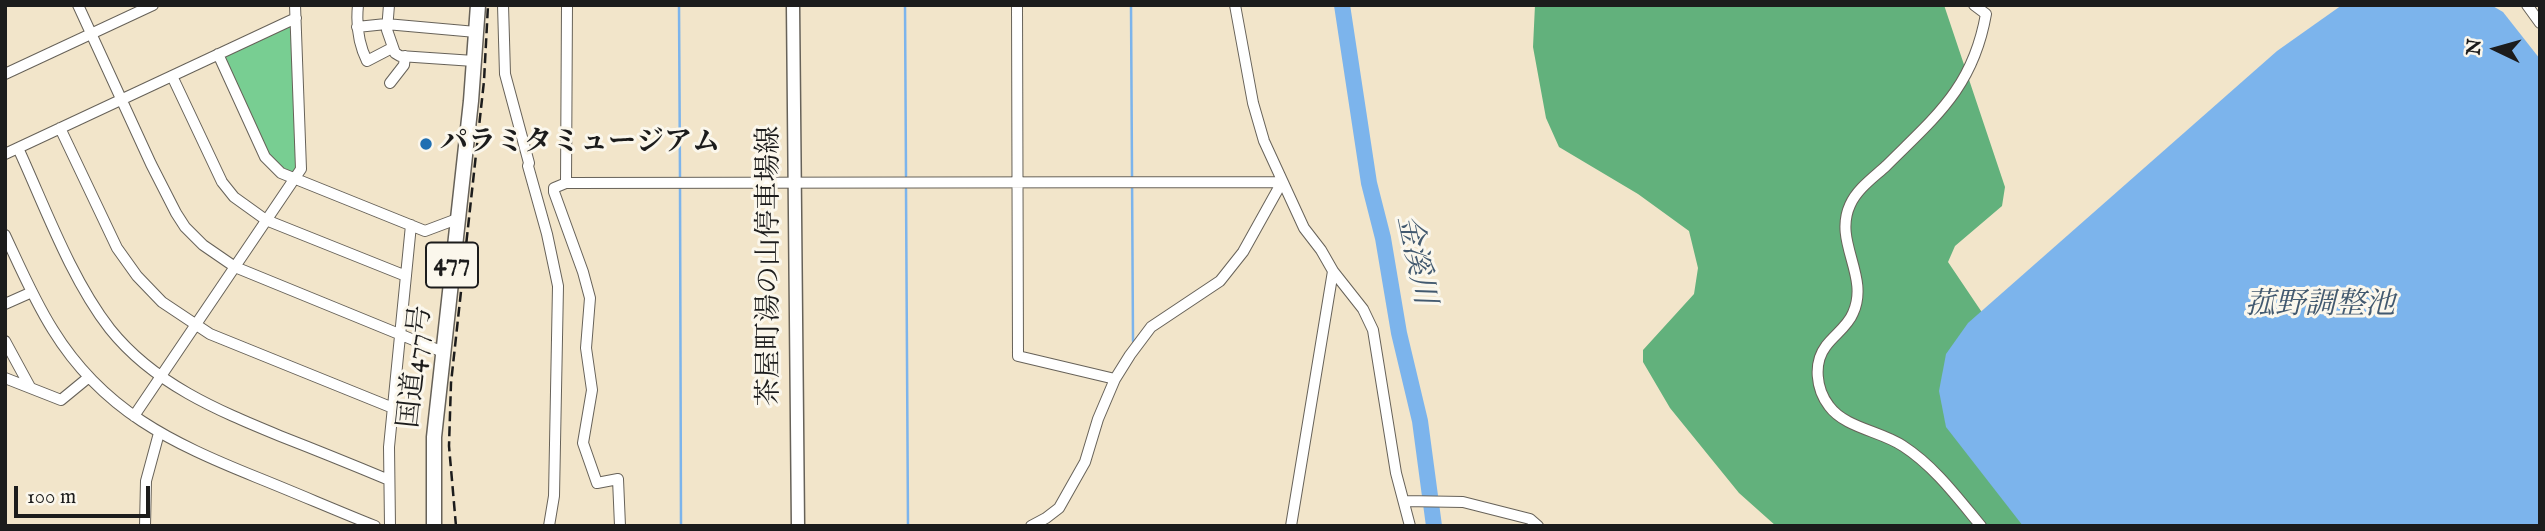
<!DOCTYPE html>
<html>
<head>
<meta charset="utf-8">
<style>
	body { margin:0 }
	#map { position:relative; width:2545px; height:531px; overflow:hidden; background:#f2e5ca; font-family:"IM FELL English",serif }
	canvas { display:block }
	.frame { position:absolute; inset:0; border:7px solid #1c1c1c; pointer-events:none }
	.north { position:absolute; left:2461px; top:14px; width:70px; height:70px; -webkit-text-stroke:5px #fbf7ec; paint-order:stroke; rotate:275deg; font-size:19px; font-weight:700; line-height:28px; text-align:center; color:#1c1c1c }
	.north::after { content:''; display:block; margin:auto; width:24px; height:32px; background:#1c1c1c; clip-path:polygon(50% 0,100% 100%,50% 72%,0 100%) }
	.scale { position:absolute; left:14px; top:486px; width:136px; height:32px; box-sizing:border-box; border:4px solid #1c1c1c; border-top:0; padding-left:9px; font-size:21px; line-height:24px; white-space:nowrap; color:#1c1c1c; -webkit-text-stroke:5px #fbf7ec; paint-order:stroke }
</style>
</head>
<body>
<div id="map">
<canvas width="2545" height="531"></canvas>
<div class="frame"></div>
<div class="north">N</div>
<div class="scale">100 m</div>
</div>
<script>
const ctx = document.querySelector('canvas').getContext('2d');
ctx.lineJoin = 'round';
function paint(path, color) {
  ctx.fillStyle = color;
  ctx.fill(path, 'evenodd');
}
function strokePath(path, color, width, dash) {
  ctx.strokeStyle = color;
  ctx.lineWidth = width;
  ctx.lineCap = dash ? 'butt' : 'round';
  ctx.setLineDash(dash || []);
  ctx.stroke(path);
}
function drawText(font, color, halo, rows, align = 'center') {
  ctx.font = font + ' "IM FELL English","Noto Serif JP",serif';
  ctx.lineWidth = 6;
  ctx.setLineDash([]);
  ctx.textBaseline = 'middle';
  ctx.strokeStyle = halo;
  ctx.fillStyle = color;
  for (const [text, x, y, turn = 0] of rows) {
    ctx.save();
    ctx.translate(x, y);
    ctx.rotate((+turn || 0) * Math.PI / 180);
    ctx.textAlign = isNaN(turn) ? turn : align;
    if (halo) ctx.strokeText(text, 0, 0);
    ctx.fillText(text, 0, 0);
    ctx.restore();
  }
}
paint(new Path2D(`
	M 288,26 L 292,28 L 297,167 L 293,172 C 279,168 272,159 264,147 L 224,59 L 226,55 Z`), '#78ce92');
paint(new Path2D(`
	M 1535,5 L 1944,5 L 2005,187 L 2002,206 L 1955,246 L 1948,262 L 2126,526 L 1776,526 L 1739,493 L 1670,408 L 1643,362 L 1643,350 L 1694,294 L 1698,268 L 1689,231 L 1638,194 L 1559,147 L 1546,118 L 1533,47 Z`), '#62b17c');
paint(new Path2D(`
	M 2342,5 L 2491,5 L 2503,12 L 2540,59 L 2540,526 L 2023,526 L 1946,427 L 1939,391 L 1946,354 L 1968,323 L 2277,51 Z`), '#7cb4ec');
strokePath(new Path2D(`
	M 679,5 L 680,179
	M 905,5 L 906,176
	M 1131,5 L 1133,341
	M 680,186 L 681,526
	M 906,189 L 908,526`), '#7cb4ec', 2.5);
strokePath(new Path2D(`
	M 1342,5 L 1369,183 L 1383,238 L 1399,333 L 1420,421 L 1434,526`), '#7cb4ec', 16);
const minor = new Path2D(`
	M 78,5 L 151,164 L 176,213 L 185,227 L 203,245 L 235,267 L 443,352
	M 358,5 C 356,25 358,43 367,61 L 392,48
	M 389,5 L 387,30 L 395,53 L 400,56 L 474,61
	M 503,5 L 505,74 L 529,163 L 528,166 L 547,234 L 558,286 L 554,496 L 549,526
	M 567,5 L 566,183 L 554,188 L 554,192 L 583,272 L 590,298 L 586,348 L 592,390 L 583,443 L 597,483 L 618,479 L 620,526
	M 1017,5 L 1018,356 L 1115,379
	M 1235,5 L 1253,103 L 1264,141 L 1304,228 L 1321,250 L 1333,271 L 1363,309 L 1373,330 L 1396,473 L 1410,526
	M 1974,5 L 1986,14 C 1973,88 1935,117 1886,166 C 1873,178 1857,189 1850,205 C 1833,242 1870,276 1853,313 C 1848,326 1834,335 1826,346 C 1813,363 1816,389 1829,406 C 1845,428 1881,431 1903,446 C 1934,466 1957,497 1981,526
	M 2527,5 L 2540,23
	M 357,27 L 386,24 L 476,32
	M 218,54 L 265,157 L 281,173 L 425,231 L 457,219
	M 5,74 L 153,5
	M 172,76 L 222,182 L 234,197 L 266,220 L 406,276
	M 390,83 L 404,65 L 405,56
	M 60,128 L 117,248 L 137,276 L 162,302 L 210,334 L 393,408
	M 18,148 C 45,207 71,279 110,329 C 154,384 217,410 280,436 C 316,450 353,465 389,480
	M 5,154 L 296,18
	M 566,183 L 1282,182
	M 5,235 C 20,267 34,300 53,330 C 103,411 172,443 256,477 C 296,493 335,510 375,526
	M 5,304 L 32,292
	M 5,341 L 30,387
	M 5,378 L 61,400 L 89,377
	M 134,416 L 301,169 L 295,5
	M 1404,501 L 1463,502 L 1530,519 L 1538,526
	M 145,526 L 146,481 L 159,433
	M 390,526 L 389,447 L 411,225
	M 1031,526 L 1046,518 L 1059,508 L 1085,462 L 1098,419 L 1115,379 L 1130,355 L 1151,327 L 1220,281 L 1243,252 L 1282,182
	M 1291,526 L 1333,271`);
const major = new Path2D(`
	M 793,5 L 798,526`);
const highway = new Path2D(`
	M 434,526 L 434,437 L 471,101 L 478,5`);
strokePath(minor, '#676259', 12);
strokePath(major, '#676259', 15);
strokePath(highway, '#676259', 17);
strokePath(minor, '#fff', 10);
strokePath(major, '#fff', 12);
strokePath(highway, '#fff', 14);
strokePath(new Path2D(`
	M 456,526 L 449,446 L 451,383 L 484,81 L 488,5`), '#1c1c1c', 2.5, [10, 5]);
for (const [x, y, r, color] of [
	[426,144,7,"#1f6fb2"]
]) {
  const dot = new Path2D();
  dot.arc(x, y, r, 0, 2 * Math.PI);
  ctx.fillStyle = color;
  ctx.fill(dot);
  strokePath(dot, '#fbf7ec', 2.5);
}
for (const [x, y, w] of [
	[452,265,52]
]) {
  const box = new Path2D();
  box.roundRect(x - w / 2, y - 22.5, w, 45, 5);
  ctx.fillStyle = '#fbf7ec';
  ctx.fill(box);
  strokePath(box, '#1c1c1c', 2);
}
drawText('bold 26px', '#1c1c1c', null, [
	["477",452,265]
]);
drawText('bold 28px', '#1c1c1c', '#fbf7ec', [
	["パラミタミュージアム",440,144]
], 'left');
drawText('28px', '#1c1c1c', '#fbf7ec', [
	["茶屋町湯の山停車場線",771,266,-90],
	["国道477号",417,367,-84]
]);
drawText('italic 30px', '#42596f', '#fbf7ec', [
	["金溪川",1414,260,78],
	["菰野調整池",2320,307]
]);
</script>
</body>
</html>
